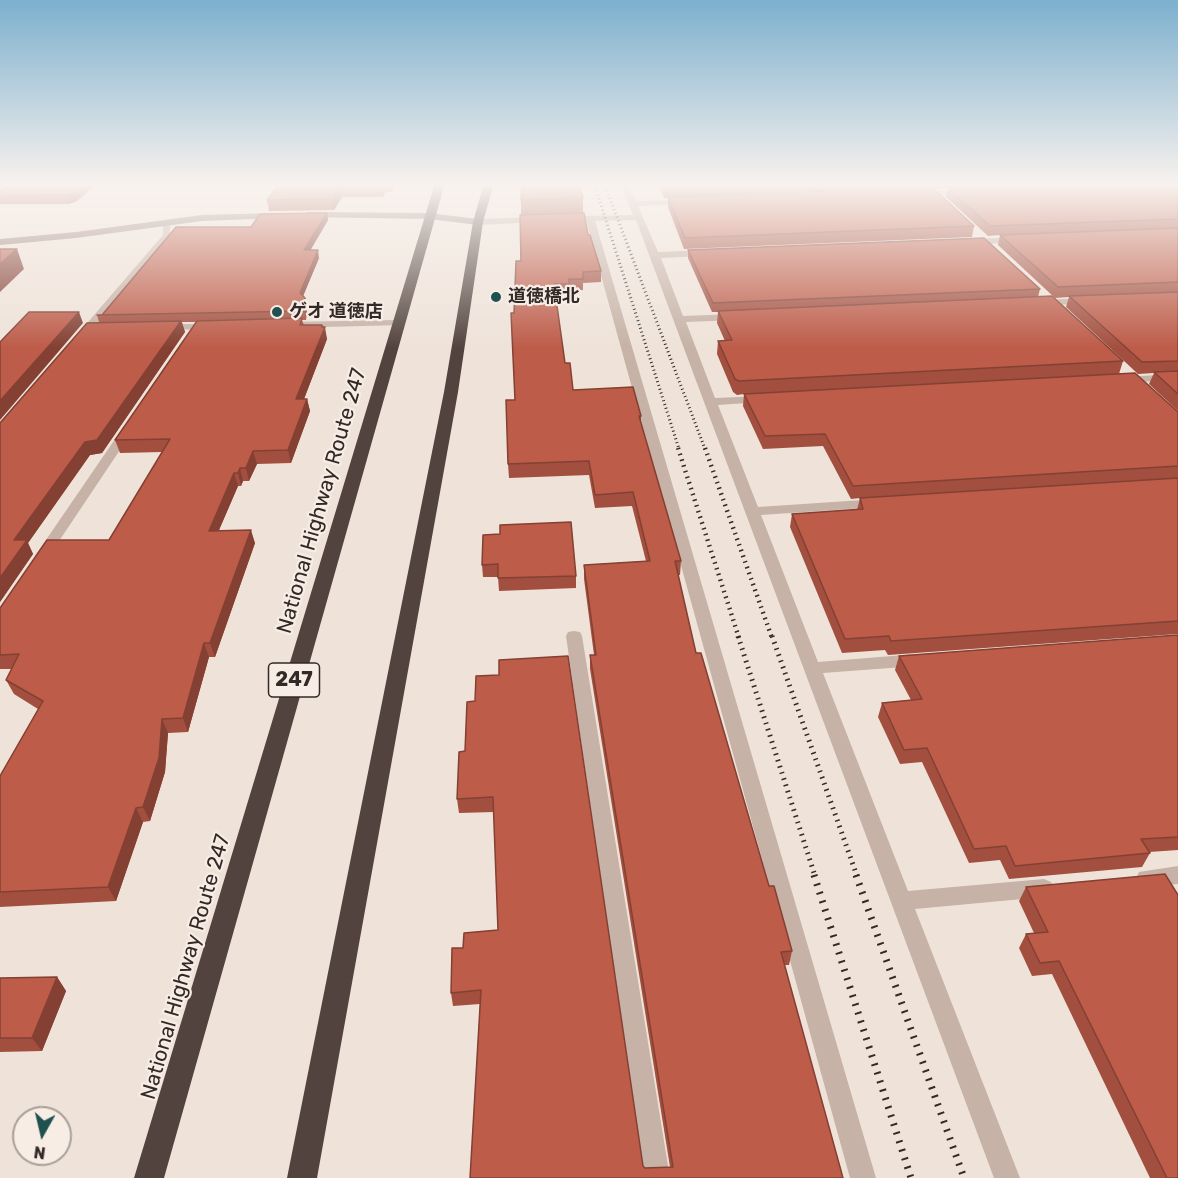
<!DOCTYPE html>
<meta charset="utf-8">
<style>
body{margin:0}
#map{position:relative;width:1178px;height:1178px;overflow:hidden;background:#efe3d9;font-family:Rubik,sans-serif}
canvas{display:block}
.north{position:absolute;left:12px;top:1106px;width:60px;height:60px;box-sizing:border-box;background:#f7ede5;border:2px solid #a99f99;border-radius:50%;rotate:188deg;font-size:16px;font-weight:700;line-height:24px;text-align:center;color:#332926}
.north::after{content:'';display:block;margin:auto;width:21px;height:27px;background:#1f5150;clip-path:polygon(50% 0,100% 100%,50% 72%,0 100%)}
</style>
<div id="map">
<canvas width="1178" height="1178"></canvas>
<div class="north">N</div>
</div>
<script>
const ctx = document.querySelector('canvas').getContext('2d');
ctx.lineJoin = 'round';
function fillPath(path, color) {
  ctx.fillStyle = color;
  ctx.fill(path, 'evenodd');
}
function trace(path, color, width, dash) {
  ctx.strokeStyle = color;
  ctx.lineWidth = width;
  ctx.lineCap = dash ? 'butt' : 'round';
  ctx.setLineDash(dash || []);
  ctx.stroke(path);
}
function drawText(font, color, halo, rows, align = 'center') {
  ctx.font = font + ' Rubik,"Noto Sans JP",sans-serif';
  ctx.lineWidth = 4.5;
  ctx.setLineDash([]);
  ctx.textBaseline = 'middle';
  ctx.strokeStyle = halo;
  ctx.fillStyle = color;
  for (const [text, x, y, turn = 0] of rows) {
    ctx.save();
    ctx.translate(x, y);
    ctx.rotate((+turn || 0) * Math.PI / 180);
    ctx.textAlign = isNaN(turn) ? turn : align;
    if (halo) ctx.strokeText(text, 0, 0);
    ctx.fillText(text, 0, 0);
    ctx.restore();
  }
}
const street = new Path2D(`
 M620,183H628L636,201L688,200L692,202L688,204L638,206L658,252L706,250L711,253L706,256L661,258L683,316L736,314L741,317L736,320L686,322L715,398L762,396L768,399L762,402L718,405L758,507L878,499L885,503L878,507L761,515L818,662L917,654L923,656L925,660L923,664L917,666L823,673L908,891L1044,879L1051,882L1054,888L1051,894L1044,897L915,909L1020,1178H994L636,220L595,221L876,1178H850L586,221L576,219L580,216L633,215Z
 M967,190L971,192L970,194L919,196L915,194L919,192Z
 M538,217L542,220L541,222L478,225L474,222L478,219Z
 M163,221L170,223V237L84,340H76V336L163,235Z
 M1018,237L1022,240L1021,242L970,245L966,242L970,239Z
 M1087,298L1092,301L1090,303L1039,306L1034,303L1039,300Z
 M398,320L402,321V325L284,328L279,325L284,322Z
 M164,324H212L217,327L212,330L160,329L159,327Z
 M1178,374V380L1121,383L1115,380L1121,377Z
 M128,425L134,429L47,559H37L35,556L37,553L124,426Z
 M574,631L580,632L582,636L670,1178H644L566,636L568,632Z
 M1178,866V884L1146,887L1139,884L1136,878L1139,872Z`);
const secondary = new Path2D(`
 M307,212L429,213L478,219L482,222L478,225L429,219L304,217L303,215Z
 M277,213L280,214V218L202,221L76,238L0,245V239L76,232L202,215Z`);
const highway = new Path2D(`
 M435,183H445L164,1178H134Z
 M484,183H494L483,222L458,392L317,1178H287L444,392L473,222Z`);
const railFar3 = new Path2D(`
 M594,183L679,449
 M604,183L705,449`);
const railFar2 = new Path2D(`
 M678,448L739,638
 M705,448L772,638`);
const railFar1 = new Path2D(`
 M738,636L815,876
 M772,636L857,876`);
const rail = new Path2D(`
 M814,875L911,1178
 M856,875L964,1178`);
const wall = new Path2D(`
 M9,183H98L77,201L68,204H0V191Z
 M280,183H397L392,192H385L383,197H342L334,210L269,211L267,200Z
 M657,183H922L921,188L974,226L972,237L684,249L668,207V198H664Z
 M929,183H1178V411L1149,384L1154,373L1138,374L1066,307L1069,297L1055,298L998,245L1000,235L988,236L946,197L948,188L936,189Z
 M583,198V213L588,235L601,271V282L583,283V290L569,291V295H555L565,363L573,390L641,416V424L681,561L680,575H678L696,653L769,886L792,951L789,965H784L843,1178H470L480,1004L453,1006L451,993L463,948L498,930L494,812L459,813L457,799L465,751L467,702L643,1166L645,1168L670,1167L590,669V655H594L584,579V565L646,561L632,506L595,508L589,475L509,478L508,464L515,400L514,313L521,261V200Z
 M327,213L328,220L310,250L319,258L303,296L305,298L307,306L306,320H302L304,325H322L327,339L304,399H307L310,411L291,463L257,464L249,481H243L241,486H238L219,530L255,543L215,657H209L188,732L168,733L165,772L150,821L143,822L116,901L0,907V776L38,709L14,694L6,680L12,669H0V608L109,540L162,452L120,453L115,440L196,322H182L185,332L102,453L90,455L28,543L33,554L0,602V423L99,322L97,315H102L251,227Z
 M688,250L1040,289L1038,297L1123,361L1119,374L1178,412V634L888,655L885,650L842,653L790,527L792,514L857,510L860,498L851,499L823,446L763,449L743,406L744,394L737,395L733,392L717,354L718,341H725L717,323L718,312H712L688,258Z
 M483,535L576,576V588L499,591L498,577H483L482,565Z
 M1178,635V850L1149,852L1150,853L1142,867L1009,879L1000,860L969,863L922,762L900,764L878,717L882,703L911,700L895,670L899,656Z
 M1026,887L1178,1178H1150L1052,974L1032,976L1019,948L1026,934L1034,933L1019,901Z
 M57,977L66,991L42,1051L0,1052V978Z`);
const shadedWall = new Path2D(`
 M86,183H98L77,201L68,204L65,195Z
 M383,183H384L385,192L383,197L381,186Z
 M391,183H397L392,192Z
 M340,186L342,197L334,210L332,199Z
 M327,213L328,220L306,258L304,250Z
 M17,249L24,269L0,292V264Z
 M318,250L319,258L301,301L300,293Z
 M305,298L307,306L306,320L305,311Z
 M79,312L83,323L0,420V401Z
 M181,321L185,332L102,453L90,455L28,543L33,554L0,602V578L14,540L85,442Z
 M322,325L324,331L325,327L327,339L299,412L296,399Z
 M307,399L310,411L291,463L288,450Z
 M253,451L257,464L249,481L246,468Z
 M240,468L243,481L241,486L238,473Z
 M234,473L238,486L213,544L209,531Z
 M251,530L255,543L215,657L210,643Z
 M204,643L209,657L188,732L183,718Z
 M162,719L168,733L165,772L150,821L143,807Z
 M136,808L143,822L116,901L108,887Z
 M57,977L66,991L42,1051L32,1038Z`);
const building = new Path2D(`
 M9,183H86L74,193L65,195L0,196V191Z
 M280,183H383L381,186H340L332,199L267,200Z
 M522,183H579L583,198L521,200Z
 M662,183H833L664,188Z
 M1082,183H1178V219L990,226L948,188Z
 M932,187L974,226L685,238L668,197Z
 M327,213L304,250H318L300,293L305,298V311L97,315H102L176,227H251L260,214Z
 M584,213L588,235H590L601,271L583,272V279H569V284H554L565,363H570L573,390L633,387L641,416H639L681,561H675L696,653H701L769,886H774L792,951L781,952L843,1178H470L481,990L451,993L452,948H463L464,933L498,930L493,797L457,799L459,752L465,751L467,702L475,701L476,676L499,675V660L568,656L643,1166L645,1168L673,1167L590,655H596L584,565L650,561L633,492L595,495L589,461L508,464L506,400H515L511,313H514L516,261H521L520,215Z
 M1178,228V282L1058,287L1000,235Z
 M984,238L1040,289L713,303L688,250Z
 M0,249H17L0,264Z
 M1178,292V361L1142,362L1069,296Z
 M1052,296L1123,361L739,381L735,379L718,341L732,340L718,311Z
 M29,312H79L0,401V342Z
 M302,318L300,325H322V327H325L296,399H307L288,450L253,451L246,468H240L238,473H234L209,531L251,530L210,643H204L183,718L162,719L159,758L143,807L136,808L108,887L0,892V776L43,701L6,680L19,654L0,655V608L47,540H109L170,439L115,440L197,321Z
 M181,321L97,440L85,442L14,540H27L0,578V423L87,323Z
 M1178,371V394L1154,372Z
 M1135,373L1178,412V466L853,486L825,434L765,436L744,394Z
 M1178,478V621L891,641L889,636L845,639L792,514L863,509L860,498Z
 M571,522L576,576L498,578V564L482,565L483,535L500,534V525Z
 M1178,635V837L1141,839L1150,853L1015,866L1006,846L974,849L927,748L904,750L882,703L922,699L899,656Z
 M1165,874L1178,895V1178H1167L1059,961L1040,963L1026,934L1048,932L1026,887Z
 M57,977L32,1038H0V978Z`);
const markers = [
 [496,297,6,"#1f5150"],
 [277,312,6,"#1f5150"]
];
const farPoinames = [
 ["道徳橋北",508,297],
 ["ゲオ 道徳店",289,312]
];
const shields = [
 [294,680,51]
];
const shieldNames = [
 ["247",294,680]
];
const streetNames = [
 ["National Highway Route 247",322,501,-74],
 ["National Highway Route 247",186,967,-74]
];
fillPath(street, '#c6b2a6');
fillPath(secondary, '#998178');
fillPath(highway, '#53433e');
trace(railFar3, '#332926', 3, [1, 3]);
trace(railFar2, '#332926', 4.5, [1.5, 4.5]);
trace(railFar1, '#332926', 5, [1.5, 5]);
trace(rail, '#332926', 7, [2, 7]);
fillPath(wall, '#a34f3f');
fillPath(shadedWall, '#844033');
fillPath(building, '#bd5c49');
trace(building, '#844033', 1.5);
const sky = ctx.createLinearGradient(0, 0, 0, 348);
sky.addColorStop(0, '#7cb0ce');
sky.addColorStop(0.53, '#f8f2ee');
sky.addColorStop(1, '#f8f2ee00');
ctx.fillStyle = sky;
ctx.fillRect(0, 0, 1178, 348);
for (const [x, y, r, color] of markers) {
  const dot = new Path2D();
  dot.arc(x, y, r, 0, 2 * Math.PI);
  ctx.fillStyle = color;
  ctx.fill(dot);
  trace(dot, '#f7ede5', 2);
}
drawText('bold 18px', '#332926', '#f7ede5', farPoinames, 'left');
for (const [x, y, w] of shields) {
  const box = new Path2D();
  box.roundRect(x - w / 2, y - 17, w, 34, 4.5);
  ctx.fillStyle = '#f7ede5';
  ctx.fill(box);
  trace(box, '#332926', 1.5);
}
drawText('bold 20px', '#332926', null, shieldNames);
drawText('21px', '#332926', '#f7ede5', streetNames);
</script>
